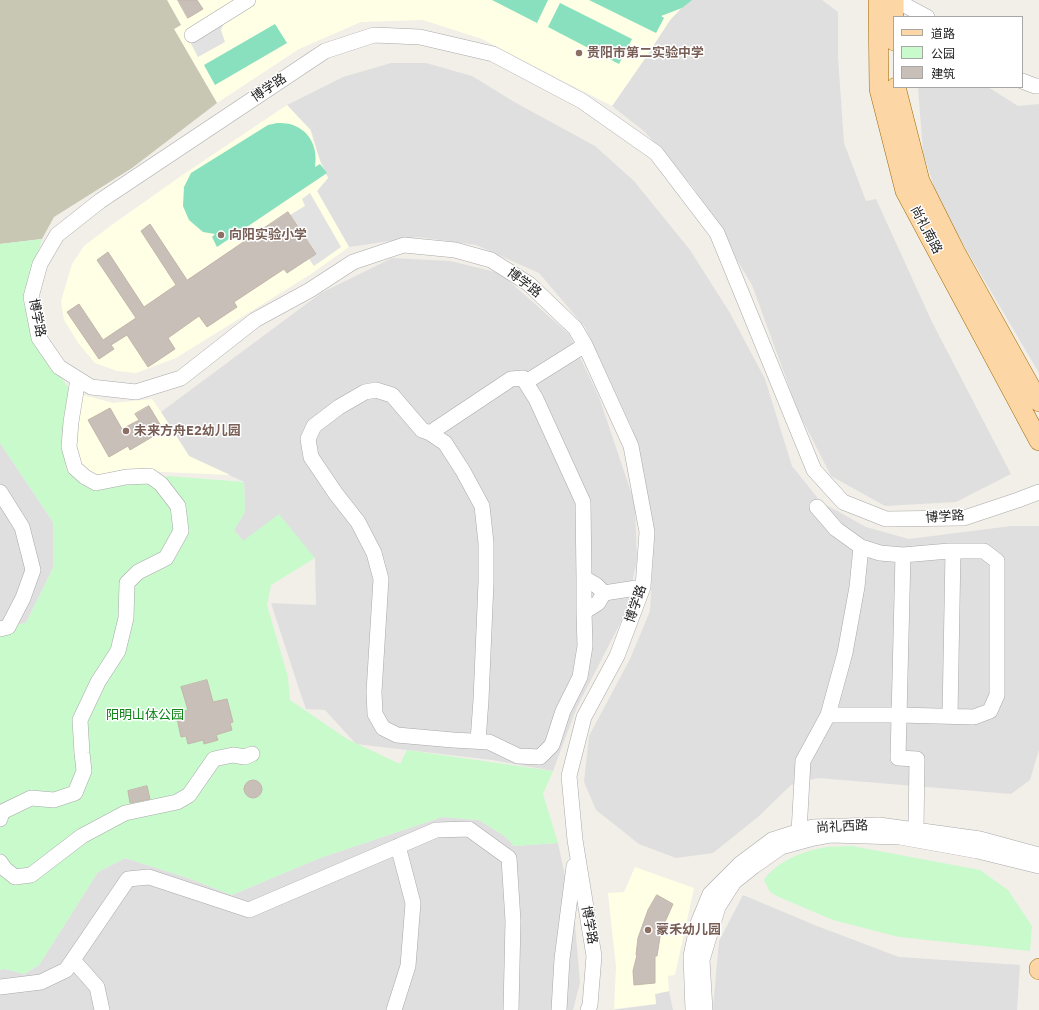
<!DOCTYPE html>
<meta charset="utf-8">
<style>
body{margin:0}
#map{position:relative;width:1039px;height:1010px;overflow:hidden;background:#f2efe9;font-family:"IBM Plex Sans","Noto Sans SC",sans-serif}
canvas{display:block}
.legend{position:absolute;left:893px;top:16px;width:130px;height:72px;box-sizing:border-box;background:#fff;border:1px solid #a7a7a7;margin:0;padding:5px 7px;list-style:none;font-size:12px;color:#222}
.legend li{display:flex;align-items:center;gap:8px;height:20px}
.legend b{width:20px;border:1px solid #a7a7a7}
</style>
<div id="map">
<canvas width="1039" height="1010"></canvas>
<ul class="legend">
<li><b style="height:5px;background:#fcd6a4"></b>道路</li>
<li><b style="height:11px;background:#c8facc"></b>公园</li>
<li><b style="height:11px;background:#c7bfb8"></b>建筑</li>
</ul>
</div>
<script>
const ctx = document.querySelector('canvas').getContext('2d');
ctx.lineJoin = 'round';
function fillPath(path, color) {
  ctx.fillStyle = color;
  ctx.fill(path, 'evenodd');
}
function trace(path, color, width, dash) {
  ctx.strokeStyle = color;
  ctx.lineWidth = width;
  ctx.lineCap = dash ? 'butt' : 'round';
  ctx.setLineDash(dash || []);
  ctx.stroke(path);
}
function drawText(font, color, halo, rows, align = 'center') {
  ctx.font = font + ' "IBM Plex Sans","Noto Sans SC",sans-serif';
  ctx.lineWidth = 3;
  ctx.setLineDash([]);
  ctx.textBaseline = 'middle';
  ctx.strokeStyle = halo;
  ctx.fillStyle = color;
  for (const [text, x, y, turn = 0] of rows) {
    ctx.save();
    ctx.translate(x, y);
    ctx.rotate((+turn || 0) * Math.PI / 180);
    ctx.textAlign = isNaN(turn) ? turn : align;
    if (halo) ctx.strokeText(text, 0, 0);
    ctx.fillText(text, 0, 0);
    ctx.restore();
  }
}
const residential = new Path2D(`
 M689,0H822L838,12V57L844,143L866,201L876,199L932,322L1011,474L956,502L885,506L831,476L798,411L752,285L693,187L645,132L612,106L646,57L670,20Z
 M391,63H426L472,76L516,103L595,146L634,181L690,250L730,313L765,379L792,466L821,502L866,527L909,539L1011,526H1039V750L1030,780L1011,794L818,778L791,785L758,817L713,853L676,858L639,844L596,810L584,782L589,736L630,659L650,611L654,540L632,428L585,327L539,273L476,245L418,237L349,247L317,191L328,178L320,161L311,130L287,105L343,77Z
 M918,87H988L1018,106L1039,104V373L940,205L923,153Z
 M392,258L450,261L500,273L569,334L599,397L635,504L637,560L626,612L577,707L553,771L492,760L356,744L325,710L306,709L301,695L271,603L316,605L315,558L243,541L234,530L245,512L244,482L189,456L161,412L321,293Z
 M0,443L53,522V568L26,623L0,628Z
 M442,817L479,820L506,837L514,846L558,843L575,923L580,983L573,1010H0V970L5,969L24,974L39,965L98,872L125,858L188,878L232,895L320,858Z
 M743,895L817,926L899,957L1020,965L1017,1010H713V1008L719,941Z
 M669,991L673,1010H613L656,1004L655,994Z`);
const education = new Path2D(`
 M167,0H689L670,20L646,57L612,106L482,39L423,20L361,22L299,49L217,103L174,29L181,25Z
 M287,105L310,130L320,161L328,178L317,191L349,247L311,274L176,358L136,373L117,371L95,363L79,344L64,320L61,301L72,264L84,246L113,224L184,174Z
 M80,394L113,403L152,399L161,412L189,456L230,475L118,470L105,477L90,473L81,465L76,451Z
 M635,867L694,888L675,975L668,976L669,991L655,994L656,1004L614,1009L616,967L608,893L624,892Z`);
const construction = new Path2D(`
 M0,0H167L181,25L174,29L217,103L132,168L54,217L42,239L0,244Z`);
const park = new Path2D(`
 M42,239L23,300L36,344L69,388L63,423L66,469L89,488L136,484L168,476L244,482L245,512L234,530L243,541L279,514L315,558L271,585L267,605L288,677L290,700L347,739L400,764L407,750L553,771L543,794L558,843L514,846L506,837L479,820L442,817L320,858L232,895L188,878L125,858L98,872L39,965L24,974L5,969L0,970V628L26,623L53,568V522L0,443V244Z
 M852,846L980,870L1008,890L1032,926L1030,951L899,937L833,920L779,897L770,892L764,880C776,861 806,850 827,847C836,847 844,846 852,846Z`);
const pitch = new Path2D(`
 M492,0H548L537,23Z
 M589,0H692L682,8L661,16L664,18L656,33Z
 M560,3L632,39L619,64L548,27Z
 M275,24L287,43L215,85L204,65Z
 M277,123C281,123 286,123 290,124C310,130 318,147 315,167L320,164L327,173L217,247L212,237L215,234L203,232L189,220L183,206L184,187L191,173L268,125Z`);
const parking = new Path2D(`
 M224,23L221,30L225,42L198,57L188,38Z
 M310,193L341,247L314,266L309,259L316,254L290,215L305,206L302,199Z`);
const building = new Path2D(`
 M178,0H197L203,9L188,18Z
 M288,212L316,254L287,273L284,269L234,302L237,307L207,327L199,316L168,338L175,349L148,367L127,335L111,345L114,349L99,359L67,312L79,304L103,340L136,318L97,260L108,252L144,307L176,285L141,231L150,224L187,280Z
 M149,406L161,426L150,433L152,437L130,450L128,446L109,457L88,420L110,408L122,429L139,420L135,414Z
 M207,680L213,702L227,699L233,722L230,723L232,730L216,735L218,740L204,744L203,740L188,744L186,736L181,737L176,714L188,710L181,687Z
 M244 789a9 9 0 1 1 18 0a9 9 0 1 1-18 0Z
 M147,786L150,799L130,803L128,791Z
 M657,895L673,904L665,922L660,937L657,956H655V983L634,985L633,971L637,955H636L638,938L648,910Z`);
const minor = new Path2D(`
 M895,0L927,17
 M192,35L248,0
 M1022,81L1035,86H1039
 M526,382L585,345
 M430,433L511,379L523,378L536,399L583,502L584,578L596,585L604,593L643,587
 M0,492L22,527L33,570L23,598L8,627L0,629
 M817,507L836,529L861,547L880,553L903,555L949,551H984L997,561V695L990,711L974,717L899,715H828
 M903,555L898,758L917,759L916,830
 M584,578V612
 M950,716L953,551
 M478,741L481,700L486,582V543L482,506L463,471L445,443L430,433L422,430L392,395L376,390L365,392L339,407L314,426L308,439L311,457L336,494L358,522L374,553L381,579L374,692L375,714L383,728L397,735L453,740L489,742L518,756L540,757L552,745L563,711L580,677L585,646L584,612L598,603L604,593
 M0,819L2,812L31,798L54,800L75,793L84,771L82,753L80,720L98,682L118,651L126,618L127,583L138,572L166,558L181,531L178,506L161,484L150,476L126,477L96,483L85,477L75,468L69,447L71,422L78,379
 M799,832L803,761L828,715L845,653L857,587L861,547
 M0,862L5,869L15,877L31,875L82,836L125,813L177,802L189,795L214,759L233,755L245,757L252,754
 M73,960L97,987L102,1010
 M0,987L41,982L66,970L128,879L149,877L249,910L436,830L469,829L509,858L513,921L511,1010
 M394,1010L408,966L413,903L398,846
 M559,1010L562,959L574,866
 M588,1010L590,1005L594,956L575,840L569,776L584,717L617,656L643,587L647,532L631,446L585,345L575,328L529,284L491,260L455,250L404,245L353,262L310,290L255,320L181,378L136,392L91,387L59,367L39,338L31,297L40,264L57,235L100,201L325,51L374,35L420,37L493,54L582,101L656,153L717,233L814,470L843,502L886,519L964,518L1018,500L1039,492
 M693,1010L691,956L698,923L710,894L740,864L772,840L813,827L879,825L980,839L1039,855
 M705,1010L702,960L718,907L734,882L754,866L781,847L810,839L831,835L900,837L978,851L1039,866`);
const major = new Path2D(`
 M878,0L879,89L905,191L1039,441
 M894,0V41
 M896,87L920,181L955,251L1039,402
 M1039,968V970`);
const markers = [
 [579,53,4,"#8d6e63"],
 [221,235,4,"#8d6e63"],
 [126,431,4,"#8d6e63"],
 [648,930,4,"#8d6e63"]
];
const educationNames = [
 ["贵阳市第二实验中学",587,53],
 ["向阳实验小学",229,235],
 ["未来方舟E2幼儿园",134,431],
 ["蒙禾幼儿园",656,930]
];
const streetNames = [
 ["博学路",269,88,-34],
 ["尚礼南路",926,230,62],
 ["博学路",524,283,37],
 ["博学路",37,318,79],
 ["博学路",945,517,-4],
 ["博学路",636,604,-71],
 ["尚礼西路",842,827,-3],
 ["博学路",589,925,80]
];
const parkNames = [
 ["阳明山体公园",145,715]
];
fillPath(residential, '#e0dfdf');
fillPath(education, '#ffffe5');
fillPath(construction, '#c7c7b4');
fillPath(park, '#c8facc');
fillPath(pitch, '#88e0be');
fillPath(parking, '#e2e2e2');
fillPath(building, '#c7bfb8');
trace(building, '#c4b6ab', 1);
trace(minor, '#a9a9a9', 16);
trace(major, '#a06b00', 20);
trace(minor, '#fff', 15);
trace(major, '#fcd6a4', 19);
for (const [x, y, r, color] of markers) {
  const dot = new Path2D();
  dot.arc(x, y, r, 0, 2 * Math.PI);
  ctx.fillStyle = color;
  ctx.fill(dot);
  trace(dot, '#fff', 1.5);
}
drawText('bold 13px', '#785e54', '#fff', educationNames, 'left');
drawText('13px', '#222', '#fff', streetNames);
drawText('13px', '#0c8416', '#fff', parkNames);
</script>
